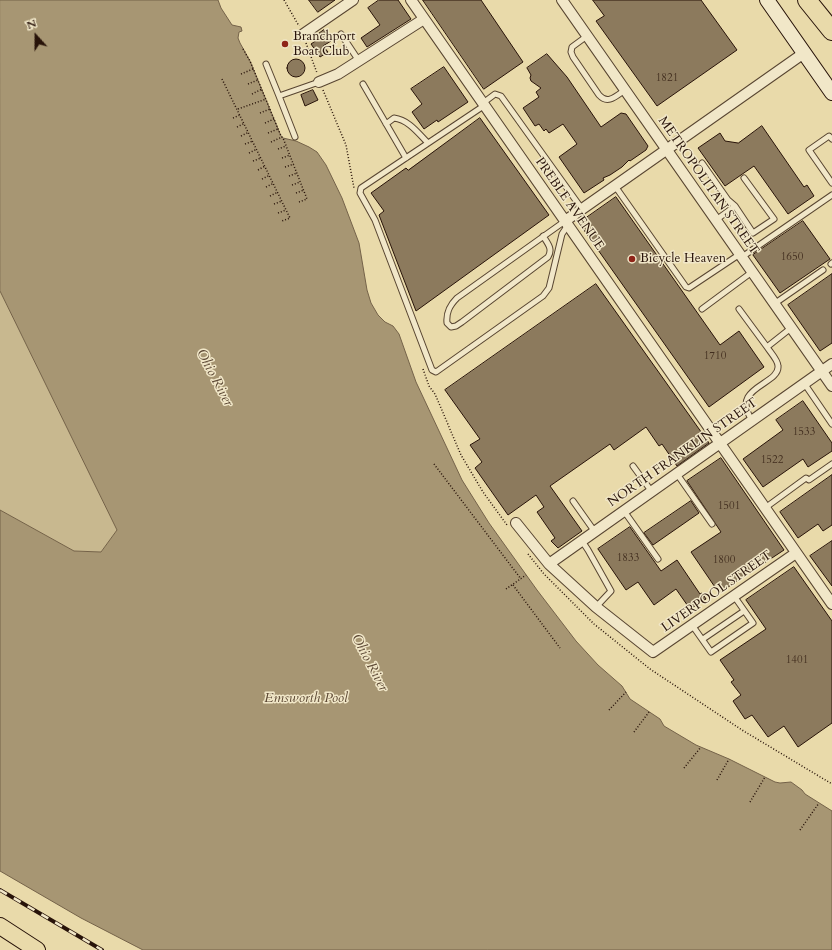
<!DOCTYPE html>
<style>
body{margin:0}
#map{position:relative;width:832px;height:950px;overflow:hidden;background:#e9daaa;font-family:Cardo,serif}
canvas{display:block}
.north{position:absolute;left:16px;top:16px;width:40px;height:40px;-webkit-text-stroke:3px #f1e7c8;paint-order:stroke;rotate:339deg;font-size:11px;font-weight:700;line-height:16px;text-align:center;color:#281309}
.north::after{content:'';display:block;margin:auto;width:14px;height:18px;background:#281309;clip-path:polygon(50% 0,100% 100%,50% 72%,0 100%)}
</style>
<div id="map">
<canvas width="832" height="950"></canvas>
<div class="north">N</div>
</div>
<script>
const ctx = document.querySelector('canvas').getContext('2d');
ctx.lineJoin = 'round';
function fillPath(path, color) {
  ctx.fillStyle = color;
  ctx.fill(path, 'evenodd');
}
function trace(path, color, width, dash) {
  ctx.strokeStyle = color;
  ctx.lineWidth = width;
  ctx.lineCap = dash ? 'butt' : 'round';
  ctx.setLineDash(dash || []);
  ctx.stroke(path);
}
function drawText(font, color, halo, rows, align = 'center') {
  ctx.font = font + ' Cardo,serif';
  ctx.lineWidth = 3;
  ctx.setLineDash([]);
  ctx.textBaseline = 'middle';
  ctx.strokeStyle = halo;
  ctx.fillStyle = color;
  for (const [text, x, y, turn = 0] of rows) {
    ctx.save();
    ctx.translate(x, y);
    ctx.rotate((+turn || 0) * Math.PI / 180);
    ctx.textAlign = isNaN(turn) ? turn : align;
    if (halo) ctx.strokeText(text, 0, 0);
    ctx.fillText(text, 0, 0);
    ctx.restore();
  }
}
const green = new Path2D(`
 M0,291L117,530L101,552L74,551L0,510Z`);
const water = new Path2D(`
 M0,0H218L221,8L232,25L241,27L242,31L239,32L238,38L240,43L250,61L281,136L283,138L296,141L309,147L317,152L326,165L342,198L359,243L367,290L371,303L378,315L385,322L393,326L399,334L416,382L462,480L489,523L537,590L576,641L598,665L622,686L630,699L660,719L664,726L696,745L729,759L775,782L780,783L791,782L802,790L805,794L832,811V950H143L81,918L0,871V510L74,551L101,552L117,530L0,291Z`);
const building = new Path2D(`
 M309,0H335L318,12Z
 M379,0H398L411,19L367,47L361,38L380,25L368,8Z
 M423,0H481L523,62L484,89Z
 M593,0H701L737,50L657,106L596,21L604,16Z
 M324,30L331,41L323,46L328,52L320,57L311,44L320,38L317,35Z
 M547,54L567,77L601,127L621,113L626,114L648,146L646,150L630,161L629,160L622,167L610,175L603,178L604,180L584,193L559,157L577,144L563,124L549,133L546,129L544,131L539,124L535,126L523,108L539,97L536,92L541,88L531,81L530,78L531,75L527,68Z
 M287 68a9 9 0 1 1 18 0a9 9 0 1 1-18 0Z
 M444,67L468,102L438,122L437,120L424,129L412,112L422,104L411,89Z
 M313,90L318,100L305,106L301,95Z
 M480,118L549,215L416,311L379,215L384,211L371,193L406,168L408,170Z
 M762,126L804,187L807,185L814,196L788,214L754,166L725,186L698,148L720,133L725,141L738,143Z
 M616,197L720,345L739,331L764,367L709,407L579,223Z
 M803,221L830,259L780,293L753,255Z
 M832,274V343L820,351L788,305Z
 M596,284L709,443L677,466L662,444L659,446L646,427L614,450L610,444L550,486L582,531L558,548L551,541L555,538L537,512L544,507L536,495L508,515L475,468L482,462L470,445L480,439L445,390Z
 M803,401L832,443V451L808,467L803,459L763,487L743,459L783,430L776,420Z
 M721,458L784,550L719,593L691,552L721,532L687,481Z
 M832,475V525L823,531L818,524L798,538L780,512Z
 M691,501L699,513L653,545L644,533Z
 M630,527L661,571L677,560L700,594L702,593L706,599L690,609L676,589L654,605L638,582L626,590L598,549Z
 M832,541V586L810,556Z
 M794,567L832,621V723L798,747L784,726L768,737L752,715L745,719L733,701L741,695L731,682L734,680L720,660L766,629L746,600Z`);
const path = new Path2D(`
 M284,0L299,26
 M306,43L317,73
 M243,49L250,61L281,136L283,138L307,199L299,202
 M241,74L253,69
 M222,79L290,218L282,221
 M248,84L258,80
 M323,90L346,145L354,188
 M252,94L262,89
 M238,109L266,99
 M260,113L270,109
 M233,118L240,115
 M265,123L274,119
 M237,127L245,123
 M268,133L278,129
 M241,136L249,132
 M271,142L282,137
 M245,144L253,141
 M278,149L286,146
 M249,153L257,149
 M282,158L290,155
 M253,161L261,158
 M285,167L294,164
 M258,170L265,166
 M289,176L297,173
 M262,179L270,175
 M292,185L300,182
 M266,187L274,183
 M296,193L304,190
 M270,196L278,192
 M274,204L282,201
 M278,213L286,210
 M423,369L429,386L435,394L461,455L483,492L507,525
 M434,464L521,579
 M528,554L544,574L594,624L650,669L742,730L832,784
 M513,585L560,648
 M506,589L526,575
 M609,710L626,692
 M634,732L649,712
 M684,768L701,747
 M717,780L729,759
 M750,802L765,777
 M800,830L819,803`);
const lane = new Path2D(`
 M341,34L359,61
 M587,36L572,47L571,52L573,57L599,95C608,105 616,96 625,90
 M266,64L279,96
 M363,84L406,158
 M483,103L495,94L501,96L582,209
 M485,105L361,188L360,193L375,220L432,370L436,372L543,296L549,288L562,234L568,225
 M386,124L394,118C409,120 418,133 428,143
 M295,137L279,96L319,82
 M832,139L829,136L809,150L832,183
 M702,163L728,200L735,206
 M615,186L686,287L689,288L740,254
 M716,220L735,206L753,233L774,219L744,178
 M543,236C548,244 553,249 548,257L462,322L456,326L451,327L447,323C446,313 449,306 457,298L565,221
 M742,257L832,195
 M831,264L832,263
 M774,304L823,270
 M702,309L752,272
 M739,309L767,347L791,328
 M804,383L832,424
 M752,420C729,387 780,385 778,366C778,360 770,352 767,347
 M633,466L652,492
 M677,474L712,524
 M573,501L595,532
 M765,508L806,478L809,480L832,464
 M624,511L658,559
 M582,541L588,550L611,591L596,607
 M692,625L711,652L753,623L734,596
 M703,639L744,611`);
const street = new Path2D(`
 M411,0L832,604
 M562,0L832,386
 M302,35L353,0
 M319,82L338,74L424,19
 M565,221L804,53
 M516,523L549,564L596,607L653,652L796,553
 M549,564L832,364`);
const secondary = new Path2D(`
 M767,0L832,93`);
const primary = new Path2D(`
 M0,926L37,950`);
const highway = new Path2D(`
 M807,0L832,31`);
const rail = new Path2D(`
 M0,890L102,950`);
const markers = [
 [285,44,4,"#8f2418"],
 [632,259,4,"#8f2418"]
];
const numberNames = [
 ["1821",667,78],
 ["1650",792,257],
 ["1710",715,356],
 ["1533",804,432],
 ["1522",772,460],
 ["1501",729,506],
 ["1833",628,558],
 ["1800",724,560],
 ["1401",797,660]
];
const poiNames = [
 ["Branchport",293,37],
 ["Boat Club",293,52],
 ["Bicycle Heaven",640,259]
];
const streetNames = [
 ["METROPOLITAN STREET",708,186,55],
 ["PREBLE AVENUE",569,204,55],
 ["NORTH FRANKLIN STREET",683,453,-35],
 ["LIVERPOOL STREET",717,592,-35]
];
const waterNames = [
 ["Ohio River",214,378,62],
 ["Ohio River",369,663,62],
 ["Emsworth Pool",306,699]
];
fillPath(green, '#c8b88f');
fillPath(water, '#a79673');
trace(water, '#746249', 1);
fillPath(building, '#8c7a5d');
trace(building, '#281309', 1);
trace(lane, '#584531', 7);
trace(street, '#584531', 12);
trace(secondary, '#281309', 16);
trace(primary, '#281309', 18);
trace(highway, '#281309', 20);
trace(path, '#281309', 1.5, [1, 2]);
trace(lane, '#f1e7c8', 5);
trace(street, '#f1e7c8', 10);
trace(secondary, '#f1e7c8', 14);
trace(primary, '#e9daaa', 16);
trace(highway, '#e9daaa', 18);
trace(rail, '#281309', 4);
trace(rail, '#f1e7c8', 2.5, [8]);
for (const [x, y, r, color] of markers) {
  const dot = new Path2D();
  dot.arc(x, y, r, 0, 2 * Math.PI);
  ctx.fillStyle = color;
  ctx.fill(dot);
  trace(dot, '#f1e7c8', 1.5);
}
drawText('11px', '#412d1e', null, numberNames);
drawText('13px', '#281309', '#f1e7c8', poiNames, 'left');
drawText('13px', '#281309', '#f1e7c8', streetNames);
drawText('italic 14px', '#5b4733', '#f1e7c8', waterNames);
</script>
